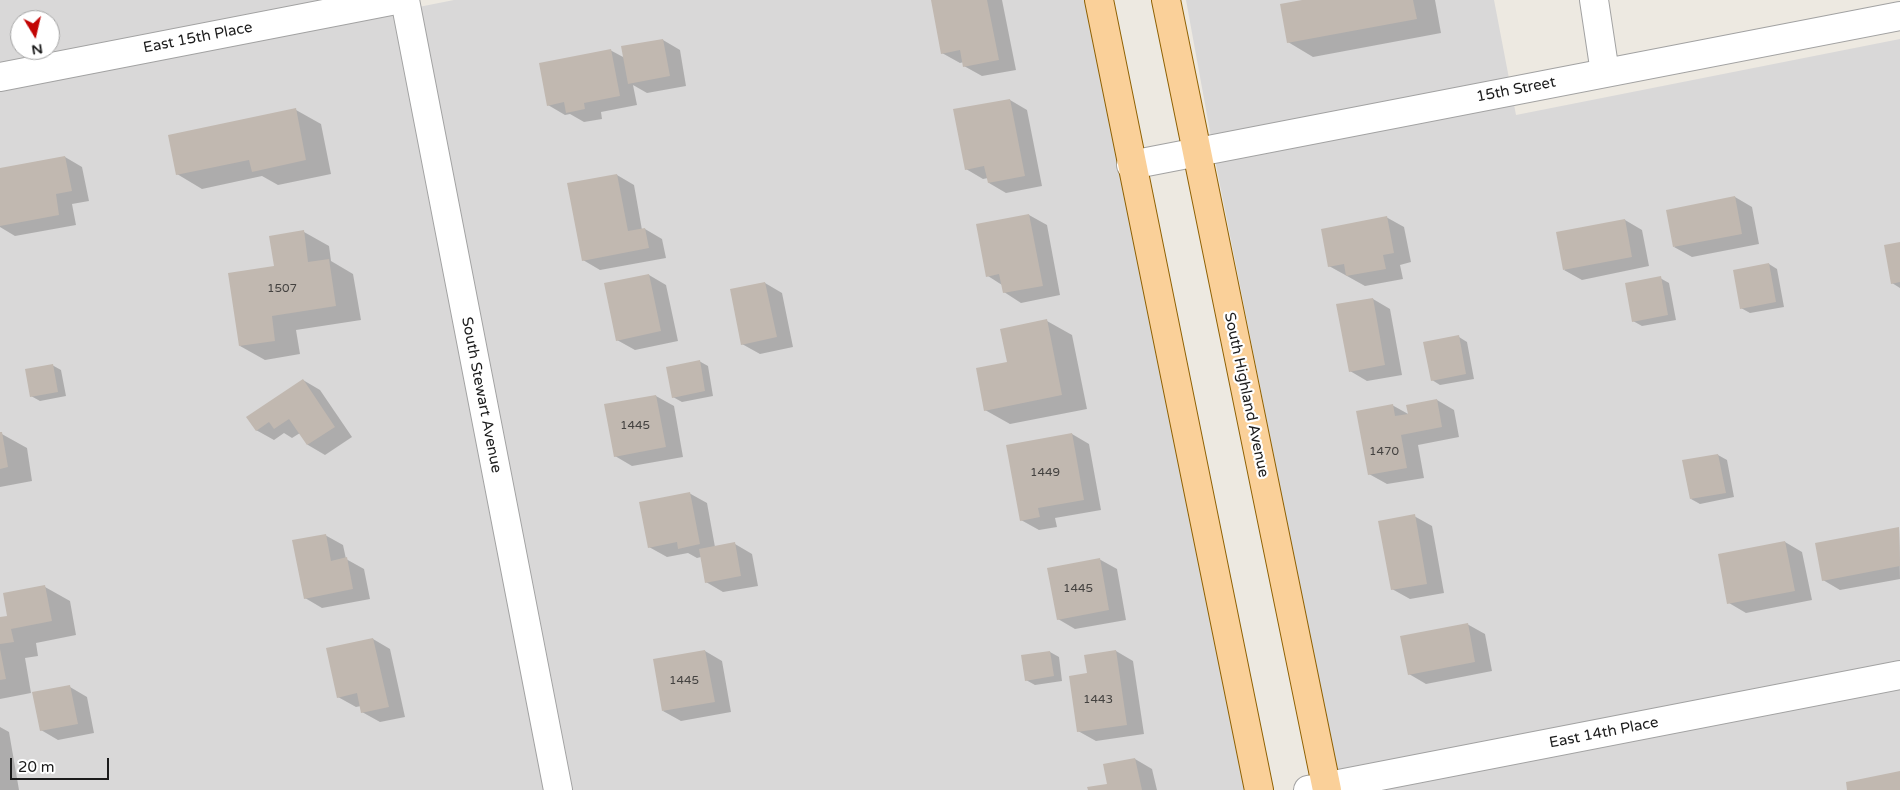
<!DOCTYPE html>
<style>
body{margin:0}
#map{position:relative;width:1900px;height:790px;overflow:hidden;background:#ede9e1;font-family:"Varela Round",sans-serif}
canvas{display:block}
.north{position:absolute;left:10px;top:10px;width:50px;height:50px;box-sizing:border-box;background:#fff;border:1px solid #a4a4a4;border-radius:50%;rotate:171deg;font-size:14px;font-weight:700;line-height:20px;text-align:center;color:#1b1b1b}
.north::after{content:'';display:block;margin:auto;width:18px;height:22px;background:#c20504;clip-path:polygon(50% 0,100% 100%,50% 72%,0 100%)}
.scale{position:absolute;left:10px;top:758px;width:99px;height:22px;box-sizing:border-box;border:2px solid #1b1b1b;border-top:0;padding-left:6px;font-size:15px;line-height:18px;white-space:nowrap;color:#1b1b1b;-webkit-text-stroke:4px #fff;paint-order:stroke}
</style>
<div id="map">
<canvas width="1900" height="790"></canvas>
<div class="north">N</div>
<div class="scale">20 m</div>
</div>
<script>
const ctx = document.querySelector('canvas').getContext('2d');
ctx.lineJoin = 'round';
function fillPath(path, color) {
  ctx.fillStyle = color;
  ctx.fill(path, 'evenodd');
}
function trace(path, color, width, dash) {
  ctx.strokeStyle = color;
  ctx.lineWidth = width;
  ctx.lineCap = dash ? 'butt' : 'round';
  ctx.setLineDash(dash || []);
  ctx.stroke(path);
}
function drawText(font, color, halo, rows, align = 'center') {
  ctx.font = font + ' "Varela Round",sans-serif';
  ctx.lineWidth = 4.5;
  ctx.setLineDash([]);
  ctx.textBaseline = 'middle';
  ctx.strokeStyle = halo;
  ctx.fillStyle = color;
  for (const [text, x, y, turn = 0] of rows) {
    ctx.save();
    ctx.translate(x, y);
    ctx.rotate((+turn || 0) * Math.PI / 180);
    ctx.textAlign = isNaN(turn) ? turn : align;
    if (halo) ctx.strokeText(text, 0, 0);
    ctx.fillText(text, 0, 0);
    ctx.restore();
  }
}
const residential = new Path2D(`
 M0,0H328L0,65ZM20,20H50V50H20Z
 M454,0H1091L1256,790H0V90Z
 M1186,0H1494L1516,115L1900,39V790H1340L1217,170Z`);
const shadow = new Path2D(`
 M932,0H1002L1016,70L982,76L964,66V62L960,63L942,53Z
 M1308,0H1435L1441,33L1313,57L1288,42Z
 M663,40L680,50L686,86L647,93L633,85L637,105L601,112L602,119L584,122L570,114L565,115L548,105L610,50L625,58Z
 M1010,100L1027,110L1042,186L1006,193L989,183L988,178L983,179L966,169Z
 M296,110L321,124L331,174L278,185L262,176L202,189L177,174Z
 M65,157L82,167L89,201L72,204L76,225L15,236L0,227V169Z
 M617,175L634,185L642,230L645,229L662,239L666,258L600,270L583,260Z
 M1735,197L1752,207L1759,244L1692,257L1674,247Z
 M1029,215L1047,225L1060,295L1021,303L1004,292L1002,285L988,276Z
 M1386,217L1404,227L1411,262L1400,265L1403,279L1365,286L1329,266Z
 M1625,220L1642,230L1649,266L1582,280L1564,270Z
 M304,232L329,246L331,261L353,274L361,320L296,330L300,354L265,360L240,346L275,267Z
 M1900,244V288L1892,283Z
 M1769,264L1777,269L1784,307L1750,313L1741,308Z
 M649,275L666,285L678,341L635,350L617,340Z
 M1660,278L1669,283L1676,320L1642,326L1633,321Z
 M765,283L782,293L793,347L760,354L742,344Z
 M1373,299L1390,309L1402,375L1367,381L1350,371Z
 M1047,321L1072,335L1087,409L1010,424L985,410L1008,363Z
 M1459,337L1467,342L1474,379L1440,385L1432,380Z
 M699,361L708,366L713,396L682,402L673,397Z
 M52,365L61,370L66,396L40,401L31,396Z
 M303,380L320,390L352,437L325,455L308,445L300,433L292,438L284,433L274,440L256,430Z
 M656,396L674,406L683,457L632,466L615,456Z
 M1437,400L1454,410L1459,437L1418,445L1424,478L1387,484L1369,474L1392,405L1410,415Z
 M0,433L27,448L32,481L0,487Z
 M1072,434L1089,444L1101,510L1055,518L1057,527L1039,530L1021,520Z
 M1718,455L1727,460L1734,497L1700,504L1691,499Z
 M689,493L707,503L715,547L735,544L752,554L758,586L723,592L706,582L701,557L697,558L688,553L667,557L649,547Z
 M1414,516L1432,526L1444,593L1410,599L1392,589Z
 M1899,528L1900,579L1840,590L1823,580L1816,544Z
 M325,535L343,545L346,559L364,569L370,599L322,608L305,598Z
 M1785,542L1802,552L1812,600L1746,613L1729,603Z
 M1099,559L1117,569L1126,620L1075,629L1058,619Z
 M45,587L70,601L76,635L36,643L38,656L25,658L31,693L0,699V618L9,617Z
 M1467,624L1485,634L1492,671L1426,684L1409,674Z
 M373,639L390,649L405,717L380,722L362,712L361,706L356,707L338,697Z
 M705,651L722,661L731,712L681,721L663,711Z
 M1116,651L1133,661L1144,734L1096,741L1078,731L1089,674Z
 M1050,652L1059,657L1062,681L1035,685L1026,680Z
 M70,687L87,697L94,733L58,740L41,730Z
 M0,727L9,732L19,790H0Z
 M1135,759L1152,769L1157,790H1089L1108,785Z`);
const building = new Path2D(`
 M931,0H987L999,60L963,67L960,50L941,54Z
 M1302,0H1413L1417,19L1287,43L1280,4Z
 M663,39L670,76L628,84L621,46Z
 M611,49L620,96L584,103L585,109L566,113L564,102L547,106L539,63Z
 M1010,99L1025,176L988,183L984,166L965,170L953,109Z
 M296,108L306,160L252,172L249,160L176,175L168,135Z
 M65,156L72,191L56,194L59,215L0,226V168Z
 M617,174L628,231L645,228L649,248L582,261L567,183Z
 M1735,196L1742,234L1673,247L1666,210Z
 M1029,214L1043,286L1003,293L999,274L986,277L976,224Z
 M1387,216L1394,253L1383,255L1386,269L1346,276L1344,264L1328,267L1321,229Z
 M1625,219L1632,257L1563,270L1556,232Z
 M304,230L308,262L329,259L336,306L272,316L275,341L239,346L228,273L274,266L269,236Z
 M1900,242V282L1891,284L1884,245Z
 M1769,263L1776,302L1740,309L1733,270Z
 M649,274L661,331L616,341L604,283Z
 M1661,276L1668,315L1632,322L1625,283Z
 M765,282L777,337L741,345L730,289Z
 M1373,298L1385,365L1349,372L1336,304Z
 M1047,319L1062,395L984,411L976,368L1007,362L1000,329Z
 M1459,335L1466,374L1431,381L1423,342Z
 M700,360L705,391L672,398L666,367Z
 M53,364L58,392L30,397L25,369Z
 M303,379L335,427L307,445L289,419L274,429L269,422L256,431L246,417Z
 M656,395L666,447L614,457L604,404Z
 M1437,399L1442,427L1401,435L1407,468L1368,475L1356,411L1393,404L1395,416L1408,414L1406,405Z
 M0,432H2L8,467L0,469Z
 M1072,433L1084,500L1038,508L1040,517L1020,521L1006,445Z
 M1718,454L1726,493L1690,499L1682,460Z
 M690,492L700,544L678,549L677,542L648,548L639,502Z
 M1415,514L1427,584L1391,590L1378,521Z
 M1899,527L1900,566L1822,581L1815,543Z
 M326,534L331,561L347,557L353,589L304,599L292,540Z
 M1785,541L1795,591L1727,604L1718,554Z
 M735,542L741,576L705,583L699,549Z
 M1100,558L1109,610L1057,620L1047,568Z
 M45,585L52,621L11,629L14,642L0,644V617L7,616L3,593Z
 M1468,623L1475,662L1408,675L1400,636Z
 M373,638L389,707L361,713L357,693L337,698L326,648Z
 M0,649L6,679L0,680Z
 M705,650L715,702L662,711L653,659Z
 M1116,650L1127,725L1077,732L1069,676L1087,673L1084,655Z
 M1050,651L1054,676L1025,681L1021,655Z
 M70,685L78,724L40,731L32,692Z
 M1135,758L1142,790H1088L1087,787L1107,784L1103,764Z
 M1900,771V790H1847L1846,782Z`);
const minor = new Path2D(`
 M405,0L558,790
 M1594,0L1605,73
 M0,77L396,0
 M1131,165L1900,16
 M1308,790L1900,675`);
const major = new Path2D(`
 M1099,0L1259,790
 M1166,0L1327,790`);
const numberNames = [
 ["1507",282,289],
 ["1445",635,426],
 ["1470",1384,452],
 ["1449",1045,473],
 ["1445",1078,589],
 ["1445",684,681],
 ["1443",1098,700]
];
const streetNames = [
 ["East 15th Place",198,38,-11],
 ["15th Street",1516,90,-11],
 ["South Stewart Avenue",481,395,79],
 ["South Highland Avenue",1246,395,78],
 ["East 14th Place",1604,733,-11]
];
fillPath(residential, '#d9d8d8');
fillPath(shadow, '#0003');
fillPath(building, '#c1b8b0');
trace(minor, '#a2a2a2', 30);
trace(major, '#8f6103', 30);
trace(minor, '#fff', 28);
trace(major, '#fad099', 28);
drawText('12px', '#444240', null, numberNames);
drawText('15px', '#1b1b1b', '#fff', streetNames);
</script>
